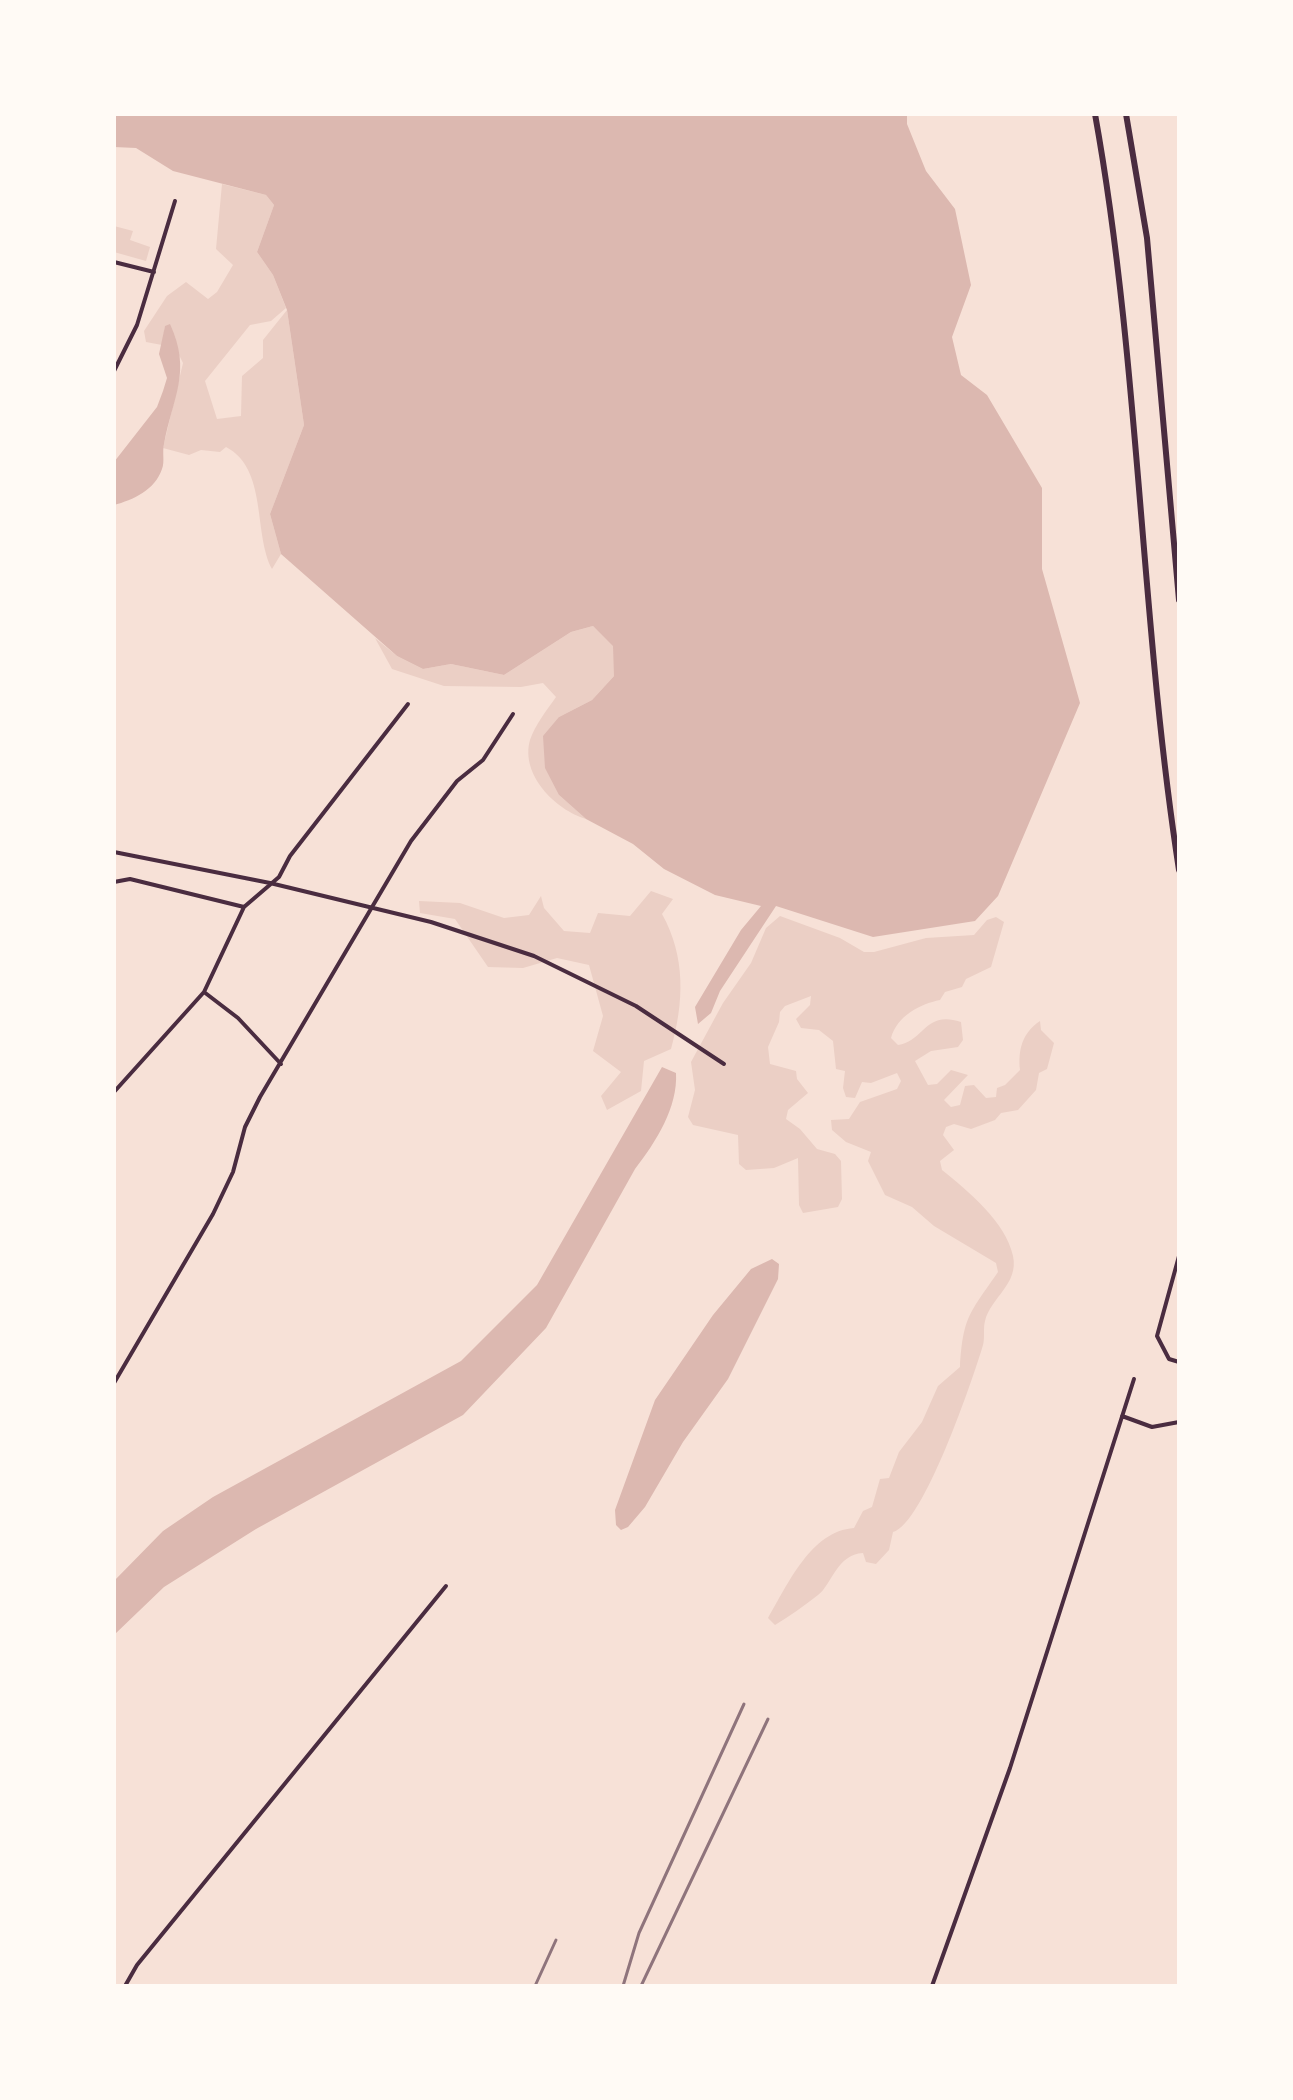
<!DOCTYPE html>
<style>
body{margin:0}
#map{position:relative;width:1293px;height:2100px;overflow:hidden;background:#f7e1d7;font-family:Lora,serif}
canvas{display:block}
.frame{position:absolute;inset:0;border:116px solid #fffaf5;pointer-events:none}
</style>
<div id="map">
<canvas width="1293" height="2100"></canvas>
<div class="frame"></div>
</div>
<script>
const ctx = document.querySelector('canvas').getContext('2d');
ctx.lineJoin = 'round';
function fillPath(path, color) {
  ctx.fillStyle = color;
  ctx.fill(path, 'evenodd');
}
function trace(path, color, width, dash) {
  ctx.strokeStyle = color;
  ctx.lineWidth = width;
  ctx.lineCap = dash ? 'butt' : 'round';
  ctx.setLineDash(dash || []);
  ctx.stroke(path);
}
const green = new Path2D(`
 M222,184L266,195L274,205L257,252L273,275L286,308L271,321L250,325L205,381L217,419L241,416L242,376L263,358V340L287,310L304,425L270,514L281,554L272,569C253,533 268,469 226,447L220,452L201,450L189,455L163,448L183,363L165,327L162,345L146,342L144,331L167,296L186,282L208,299L217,292L233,265L216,249Z
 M114,226L133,231L130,240L150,247L146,261L114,252Z
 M593,626L614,646V676L592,700L559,717V795L586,819C556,810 520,775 530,740C535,725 547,710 556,697L543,683L521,687L444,686L392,669L375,638L397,656L423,669L451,664L504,675L571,632Z
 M651,891L673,899L662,914C686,957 684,1002 671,1049L644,1061L641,1091L607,1110L601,1096L621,1072L593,1051L603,1016L589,965L557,958L523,968L488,967L455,919L420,913L419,901L460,903L504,918L529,915L541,896L544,908L564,931L590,933L598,913L630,916Z
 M780,916L840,938L864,952H874L926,938L974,935L987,920L996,917L1004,922L991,967L966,979L962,987L945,992L940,1000C920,1004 897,1016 891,1038L898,1045C924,1042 924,1010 961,1022L963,1040L958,1047L931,1051L915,1061L928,1085L937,1084L951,1070L968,1075L944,1100L951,1107L960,1105L965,1086L974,1085L986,1098L996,1097L997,1088L1005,1085L1020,1070C1018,1050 1022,1033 1040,1021L1041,1030L1054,1043L1047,1069L1039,1073L1036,1090L1018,1110L1001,1113L995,1120L971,1129L954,1124L946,1127L943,1135L954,1150L940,1161L942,1170C968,1191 1006,1222 1013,1256C1019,1284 991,1297 985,1321C983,1328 985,1337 983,1345C973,1379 923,1525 893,1532L889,1550L876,1564L866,1562L863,1553C837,1554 831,1586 818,1595C804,1606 790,1616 775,1625L768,1618C788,1584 811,1531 854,1528L863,1511L872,1507L880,1479L889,1478L899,1452L922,1422L938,1386L960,1367C963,1316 970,1313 998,1272L996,1263L934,1226L912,1207L885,1195L868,1161L871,1152L846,1142L832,1130L831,1120L849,1119L860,1102L897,1089L901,1081L897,1073L871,1083L862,1082L855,1098L846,1097L843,1088L845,1071L836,1069L833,1041L819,1030L801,1028L796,1019L810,1005L811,996L785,1006L780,1012L779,1022L768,1047L770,1064L796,1071L797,1079L808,1093L788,1110L786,1119L800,1129L817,1149L835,1154L841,1161L842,1199L838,1207L803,1213L799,1205L798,1158L774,1168L746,1170L739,1164L738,1135L693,1125L688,1117L695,1090L691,1062L723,1003L751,963L766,928Z`);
const water = new Path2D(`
 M114,114H907V124L926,171L955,209L971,285L952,337L961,375L987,395L1042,488V569L1080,703L998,896L975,921L873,937L776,906L720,991L711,1013L698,1024L695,1007L741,930L761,906L715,895L664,869L633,844L586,819L559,795L545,768L543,736L559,717L592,700L614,676L613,646L593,626L571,632L504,675L451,664L423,669L397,656L281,554L270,514L304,425L287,310L273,275L257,252L274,205L266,195L173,171L136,148L114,147Z
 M170,324C192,372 173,396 164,444C162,452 165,462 162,469C155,490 133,500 114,505V462L157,407L163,391L167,378L159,354L165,326Z
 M662,1067L676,1073C678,1107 656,1142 635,1169L546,1328L463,1415L256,1529L164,1587L114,1635V1581L163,1531L213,1497L461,1361L537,1285Z
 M772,1259L779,1264L778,1279L728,1379L683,1442L645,1507L628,1527L621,1530L616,1525L615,1510L655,1400L713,1315L751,1269Z`);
const minor = new Path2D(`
 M114,262L154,272
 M114,371L137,325L175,201
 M114,852L270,883L431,922L534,956L636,1006L724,1064
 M114,882L130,879L244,907
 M204,992L238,1018L281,1064
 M114,1092L204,992L244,907L279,877L290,856L408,704
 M1179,1256L1157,1336L1169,1359L1179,1362
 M114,1383L213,1214L233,1172L245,1127L260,1097L411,841L457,781L483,760L513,714
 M1122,1416L1152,1427L1179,1422
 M125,1986L137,1965L446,1586
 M932,1986L1010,1768L1134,1379`);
const primary = new Path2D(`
 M1095,114C1140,364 1140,619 1179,870
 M1126,114L1147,238L1179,600`);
const rail = new Path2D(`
 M535,1986L556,1940
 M623,1986L639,1933L744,1704
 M641,1986L768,1719`);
fillPath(green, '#ebcfc5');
fillPath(water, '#dcb8b0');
trace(minor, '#4a2c40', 4);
trace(primary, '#4a2c40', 6);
trace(rail, '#8f747c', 3);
</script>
